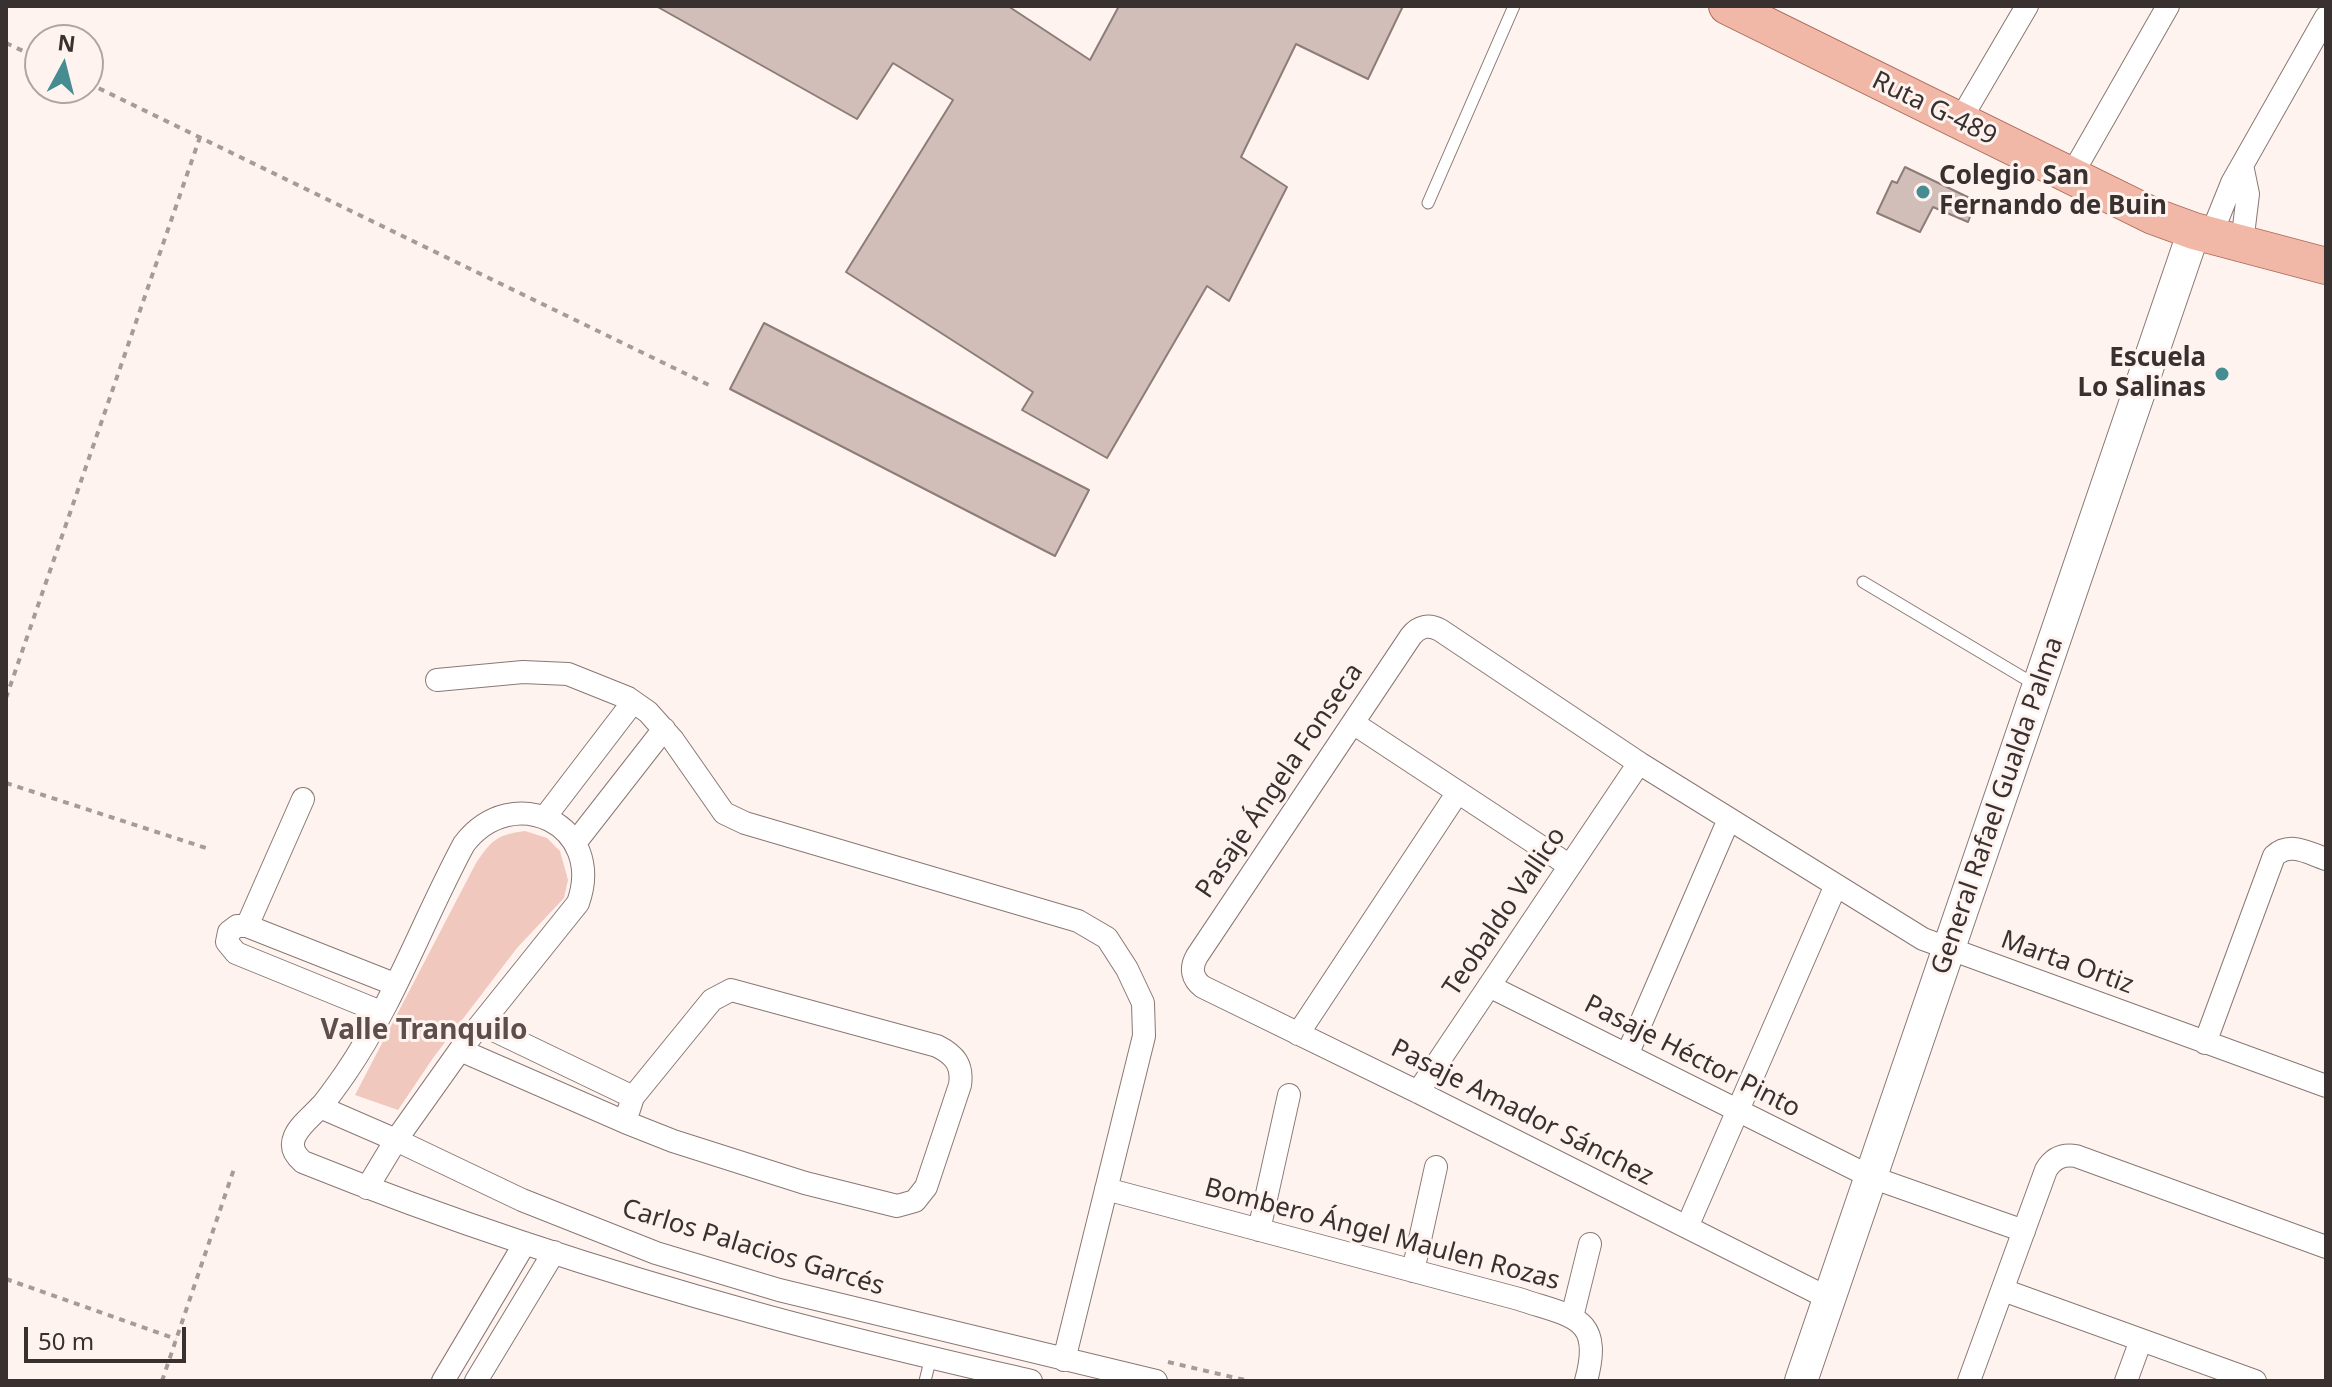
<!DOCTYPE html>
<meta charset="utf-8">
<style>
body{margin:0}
#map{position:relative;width:2332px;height:1387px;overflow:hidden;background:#fff3f0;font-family:"Noto Sans",sans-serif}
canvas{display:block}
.frame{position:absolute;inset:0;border:8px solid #38312f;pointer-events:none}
.north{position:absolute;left:24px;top:24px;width:80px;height:80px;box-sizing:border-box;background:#fff3f0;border:2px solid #afa5a3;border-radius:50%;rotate:7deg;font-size:22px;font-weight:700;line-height:32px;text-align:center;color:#38312f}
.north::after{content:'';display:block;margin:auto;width:28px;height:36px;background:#458d91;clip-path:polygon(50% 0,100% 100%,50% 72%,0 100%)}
.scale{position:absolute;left:24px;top:1327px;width:162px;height:36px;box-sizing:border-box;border:4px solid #38312f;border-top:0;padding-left:10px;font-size:24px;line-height:28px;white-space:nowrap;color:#38312f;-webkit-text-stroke:6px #fff3f0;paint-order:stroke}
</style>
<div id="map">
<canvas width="2332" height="1387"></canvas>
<div class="frame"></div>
<div class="north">N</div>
<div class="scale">50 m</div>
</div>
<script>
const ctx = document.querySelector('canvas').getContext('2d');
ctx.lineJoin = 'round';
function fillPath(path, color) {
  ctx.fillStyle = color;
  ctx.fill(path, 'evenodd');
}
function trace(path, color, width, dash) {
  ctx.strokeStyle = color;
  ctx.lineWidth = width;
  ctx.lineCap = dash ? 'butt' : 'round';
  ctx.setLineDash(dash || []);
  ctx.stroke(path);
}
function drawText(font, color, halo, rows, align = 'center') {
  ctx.font = font + ' "Noto Sans",sans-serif';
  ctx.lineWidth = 6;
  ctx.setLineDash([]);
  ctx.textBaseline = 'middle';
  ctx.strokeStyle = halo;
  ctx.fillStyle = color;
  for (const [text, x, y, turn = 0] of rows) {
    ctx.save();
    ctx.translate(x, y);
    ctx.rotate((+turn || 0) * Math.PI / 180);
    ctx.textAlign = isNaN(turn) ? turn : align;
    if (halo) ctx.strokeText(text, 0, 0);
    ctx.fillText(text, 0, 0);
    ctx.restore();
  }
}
const green = new Path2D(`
 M525,831L547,838L560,851L568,880L564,898L517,948L433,1058L398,1110L355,1095L476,863C492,840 496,835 525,831Z`);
const building = new Path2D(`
 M656,6H1008L1090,60L1119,6H1403L1368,79L1296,44L1241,157L1287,187L1229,301L1207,286L1107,458L1022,410L1033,392L846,272L953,100L893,63L857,119Z
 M1905,167L1976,201L1968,222L1933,207L1920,232L1877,213L1892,181L1897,183Z
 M764,323L1089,490L1055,556L730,389Z`);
const path = new Path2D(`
 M6,43L40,59
 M88,83L713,387
 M6,698L200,137
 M6,783L209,849
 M6,1279L176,1339
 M1168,1362L1249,1381
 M162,1381L235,1166`);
const service = new Path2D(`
 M1428,203L1514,6
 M1863,582L2034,684
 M925,1381L931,1357`);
const minor = new Path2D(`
 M1959,122L2027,6
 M2071,176L2168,6
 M2211,235L2232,183L2326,17
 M2242,243L2248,194L2242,165
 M437,680L523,672L568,674L628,698L648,712L673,740L724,813L745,823L1078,921L1107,938L1127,969L1143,1003L1144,1036L1064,1360
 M1353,723L1570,866
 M545,817L633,702
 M575,843L664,729
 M247,926L303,799
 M1489,986L1871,1177L2024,1231
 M381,1012L236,953L227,942L229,932L237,926H247L394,984
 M481,1024L633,1097
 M1298,1034L1458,792
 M2205,1043L2274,856C2290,841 2308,853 2326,859
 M460,1050L625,1122L673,1141L805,1183L897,1206L915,1201L926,1187L960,1085C963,1065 955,1055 937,1046L731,990L712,1000L633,1097L625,1122
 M1627,1055L1729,819
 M1418,1092L1639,763
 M320,1107L396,1140L522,1200L656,1253L779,1290L1156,1381
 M367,1188L396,1140L460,1050L578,903C606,825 513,780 464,844C423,920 394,1003 345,1074C338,1084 331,1094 323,1104C308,1121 277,1140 303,1162C452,1222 605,1272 759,1314C849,1339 941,1360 1031,1381
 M1106,1189L1519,1299C1571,1317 1604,1315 1586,1381
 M1687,1227L1836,885
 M1259,1230L1289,1095
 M1413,1271L1436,1167
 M2003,1290L2255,1381
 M1830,1299L1418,1092L1203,987C1192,979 1190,968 1197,956L1411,636C1419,626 1429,624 1440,630L1639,763L1923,939L2326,1086
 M1572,1317L1590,1244
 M443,1381L525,1243
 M476,1381L554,1252
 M1969,1381L2046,1170C2053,1158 2063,1154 2076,1156L2326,1247
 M2126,1381L2141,1340`);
const secondary = new Path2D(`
 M1801,1381L2194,231`);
const primary = new Path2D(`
 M1727,6L2153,216L2194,231L2326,266`);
const markers = [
 [1923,192,8,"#458d91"],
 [2222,374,8,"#458d91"]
];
const streetNames = [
 ["Ruta G-489",1934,109,26],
 ["Pasaje Ángela Fonseca",1280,781,-56],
 ["General Rafael Gualda Palma",1998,806,-71],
 ["Teobaldo Vallico",1505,912,-56],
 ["Marta Ortiz",2067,963,20],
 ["Pasaje Héctor Pinto",1692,1057,27],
 ["Pasaje Amador Sánchez",1522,1113,27],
 ["Bombero Ángel Maulen Rozas",1382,1235,15],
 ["Carlos Palacios Garcés",753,1248,17]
];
const poiNames = [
 ["Colegio San",1939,177],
 ["Fernando de Buin",1939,207],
 ["Escuela",2206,359,"right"],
 ["Lo Salinas",2206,389,"right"]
];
const neighbourhoodNames = [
 ["Valle Tranquilo",424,1031]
];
fillPath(green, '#f1c8bd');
fillPath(building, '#d1beb9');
trace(building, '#8d7c77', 2);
trace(service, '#897873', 13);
trace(minor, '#897873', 24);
trace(secondary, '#897873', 34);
trace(primary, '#aa6a58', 38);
trace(path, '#a59c99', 4, [6, 6]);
trace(service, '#fff', 11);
trace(minor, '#fff', 22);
trace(secondary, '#fff', 32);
trace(primary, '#f1b8a8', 36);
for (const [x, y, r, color] of markers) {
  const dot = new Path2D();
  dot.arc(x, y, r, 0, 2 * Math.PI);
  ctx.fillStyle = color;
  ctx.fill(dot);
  trace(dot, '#fff3f0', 3);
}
drawText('26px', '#38312f', '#fff3f0', streetNames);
drawText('bold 26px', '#38312f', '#fff3f0', poiNames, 'left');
drawText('bold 28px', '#5e4e4a', '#fff3f0', neighbourhoodNames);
</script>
